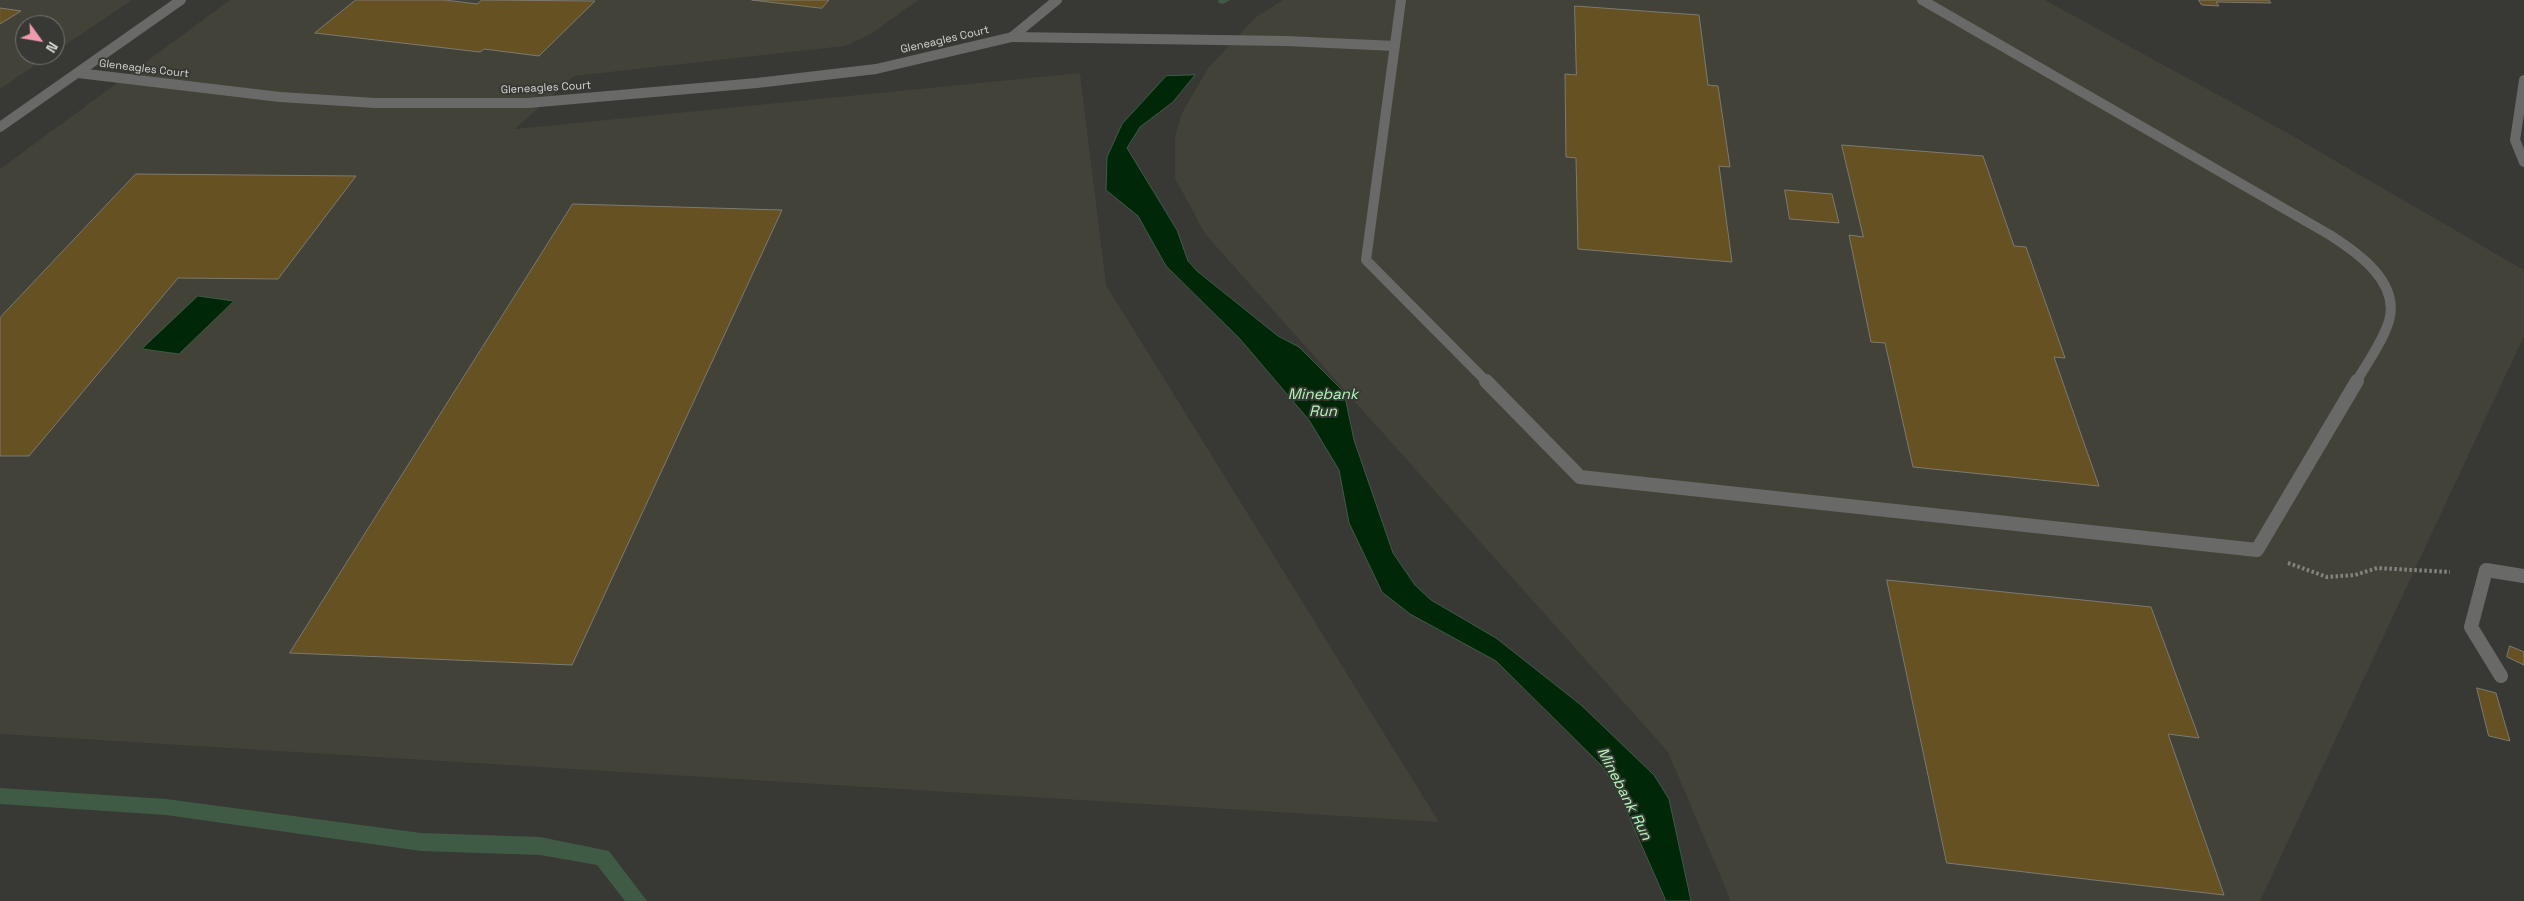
<!DOCTYPE html>
<style>
body{margin:0}
#map{position:relative;width:2524px;height:901px;overflow:hidden;background:#383834;font-family:"Space Grotesk",sans-serif}
canvas{display:block}
.north{position:absolute;left:15px;top:15px;width:50px;height:50px;box-sizing:border-box;background:#383834;border:1px solid #777773;border-radius:50%;rotate:122deg;font-size:14px;font-weight:700;line-height:20px;text-align:center;color:#d5d5d2}
.north::after{content:'';display:block;margin:auto;width:18px;height:22px;background:#f29aad;clip-path:polygon(50% 0,100% 100%,50% 72%,0 100%)}
</style>
<div id="map">
<canvas width="2524" height="901"></canvas>
<div class="north">N</div>
</div>
<script>
const ctx = document.querySelector('canvas').getContext('2d');
ctx.lineJoin = 'round';
function fillPath(path, color) {
  ctx.fillStyle = color;
  ctx.fill(path, 'evenodd');
}
function trace(path, color, width, dash) {
  ctx.strokeStyle = color;
  ctx.lineWidth = width;
  ctx.lineCap = dash ? 'butt' : 'round';
  ctx.setLineDash(dash || []);
  ctx.stroke(path);
}
function drawText(font, color, halo, rows, align = 'center') {
  ctx.font = font + ' "Space Grotesk",sans-serif';
  ctx.lineWidth = 4;
  ctx.setLineDash([]);
  ctx.textBaseline = 'middle';
  ctx.strokeStyle = halo;
  ctx.fillStyle = color;
  for (const [text, x, y, turn = 0] of rows) {
    ctx.save();
    ctx.translate(x, y);
    ctx.rotate((+turn || 0) * Math.PI / 180);
    ctx.textAlign = isNaN(turn) ? turn : align;
    if (halo) ctx.strokeText(text, 0, 0);
    ctx.fillText(text, 0, 0);
    ctx.restore();
  }
}
const built = new Path2D(`
 M0,0H132L55,52V25H25V55H50L0,89Z
 M230,0H918L871,34L845,46L574,76L515,129L1080,73L1106,285L1439,822L0,734V169Z
 M1283,0H2045L2284,131L2524,270V336L2260,901H1731L1668,752L1205,234L1175,178V137L1182,113L1208,68L1256,17Z`);
const water = new Path2D(`
 M1195,75L1173,102L1140,127L1127,148L1177,230L1188,261L1197,271L1278,336L1299,347L1344,392L1354,440L1393,553L1415,585L1431,600L1496,638L1581,705L1654,775L1669,799L1691,901H1666L1616,787L1601,765L1496,661L1410,614L1382,592L1349,523L1339,470L1309,420L1240,339L1166,266L1138,216L1106,190L1107,157L1122,124L1166,76Z
 M198,296L234,301L179,354L142,349Z`);
const stream = new Path2D(`
 M1218,0H1230L1223,4L1219,3Z
 M0,788L166,799L421,833L540,837L609,851L647,901H625L597,865L540,855L421,851L166,815L0,804Z`);
const building = new Path2D(`
 M356,0H445L477,4L482,0L595,1L539,56L484,49L480,52L315,33Z
 M752,0H829L822,8Z
 M2199,0H2269L2271,3L2216,2L2219,6L2202,5Z
 M1575,6L1699,15L1708,85L1718,86L1730,167L1719,166L1732,262L1578,249L1576,158L1566,157L1565,74L1576,75Z
 M0,8L21,11L0,24Z
 M1842,145L1983,156L2014,246L2026,247L2065,358L2054,357L2099,486L1913,467L1885,343L1871,342L1849,235L1863,237Z
 M136,174L356,176L278,279L178,278L29,456H0V318Z
 M1785,190L1832,194L1839,223L1790,219Z
 M573,204L782,210L572,665L290,653Z
 M1887,580L2151,607L2199,738L2168,734L2224,895L1947,863Z
 M2510,646L2524,652V665L2507,657Z
 M2477,688L2496,693L2510,741L2489,736Z`);
const path = new Path2D(`
 M2288,563L2327,577L2355,575L2377,568L2450,572`);
const serviceFar1 = new Path2D(`
 M1401,0L1366,260L1487,382
 M1922,0L2330,235C2358,253 2400,282 2389,321C2382,343 2367,363 2356,382
 M1012,37L1286,41L1395,46
 M1012,37L1057,0`);
const service = new Path2D(`
 M1486,381L1580,477L2257,550L2357,381
 M2501,676L2471,627L2486,570L2524,576`);
const minor = new Path2D(`
 M78,73L280,97L375,103H528L757,83L876,69L1012,37
 M2524,80L2515,140L2524,162`);
const tertiary = new Path2D(`
 M0,127L181,0`);
const farStreetnames = [
 ["Gleneagles Court",945,40,-13],
 ["Gleneagles Court",144,69,7],
 ["Gleneagles Court",546,88,-3]
];
const waterNames = [
 ["Minebank",1323,395],
 ["Run",1323,412],
 ["Minebank Run",1624,794,63]
];
fillPath(built, '#424238');
fillPath(water, '#002708');
trace(water, '#405b45', 1);
fillPath(stream, '#405b45');
fillPath(building, '#655121');
trace(building, '#7c7a75', 1);
trace(path, '#83837f', 4, [2.5, 2.5]);
trace(serviceFar1, '#696a68', 10);
trace(service, '#696a68', 14);
trace(minor, '#696a68', 10);
trace(tertiary, '#696a68', 10);
drawText('11px', '#d5d5d2', '#383834', farStreetnames);
drawText('italic 15px', '#aefab7', '#383834', waterNames);
</script>
